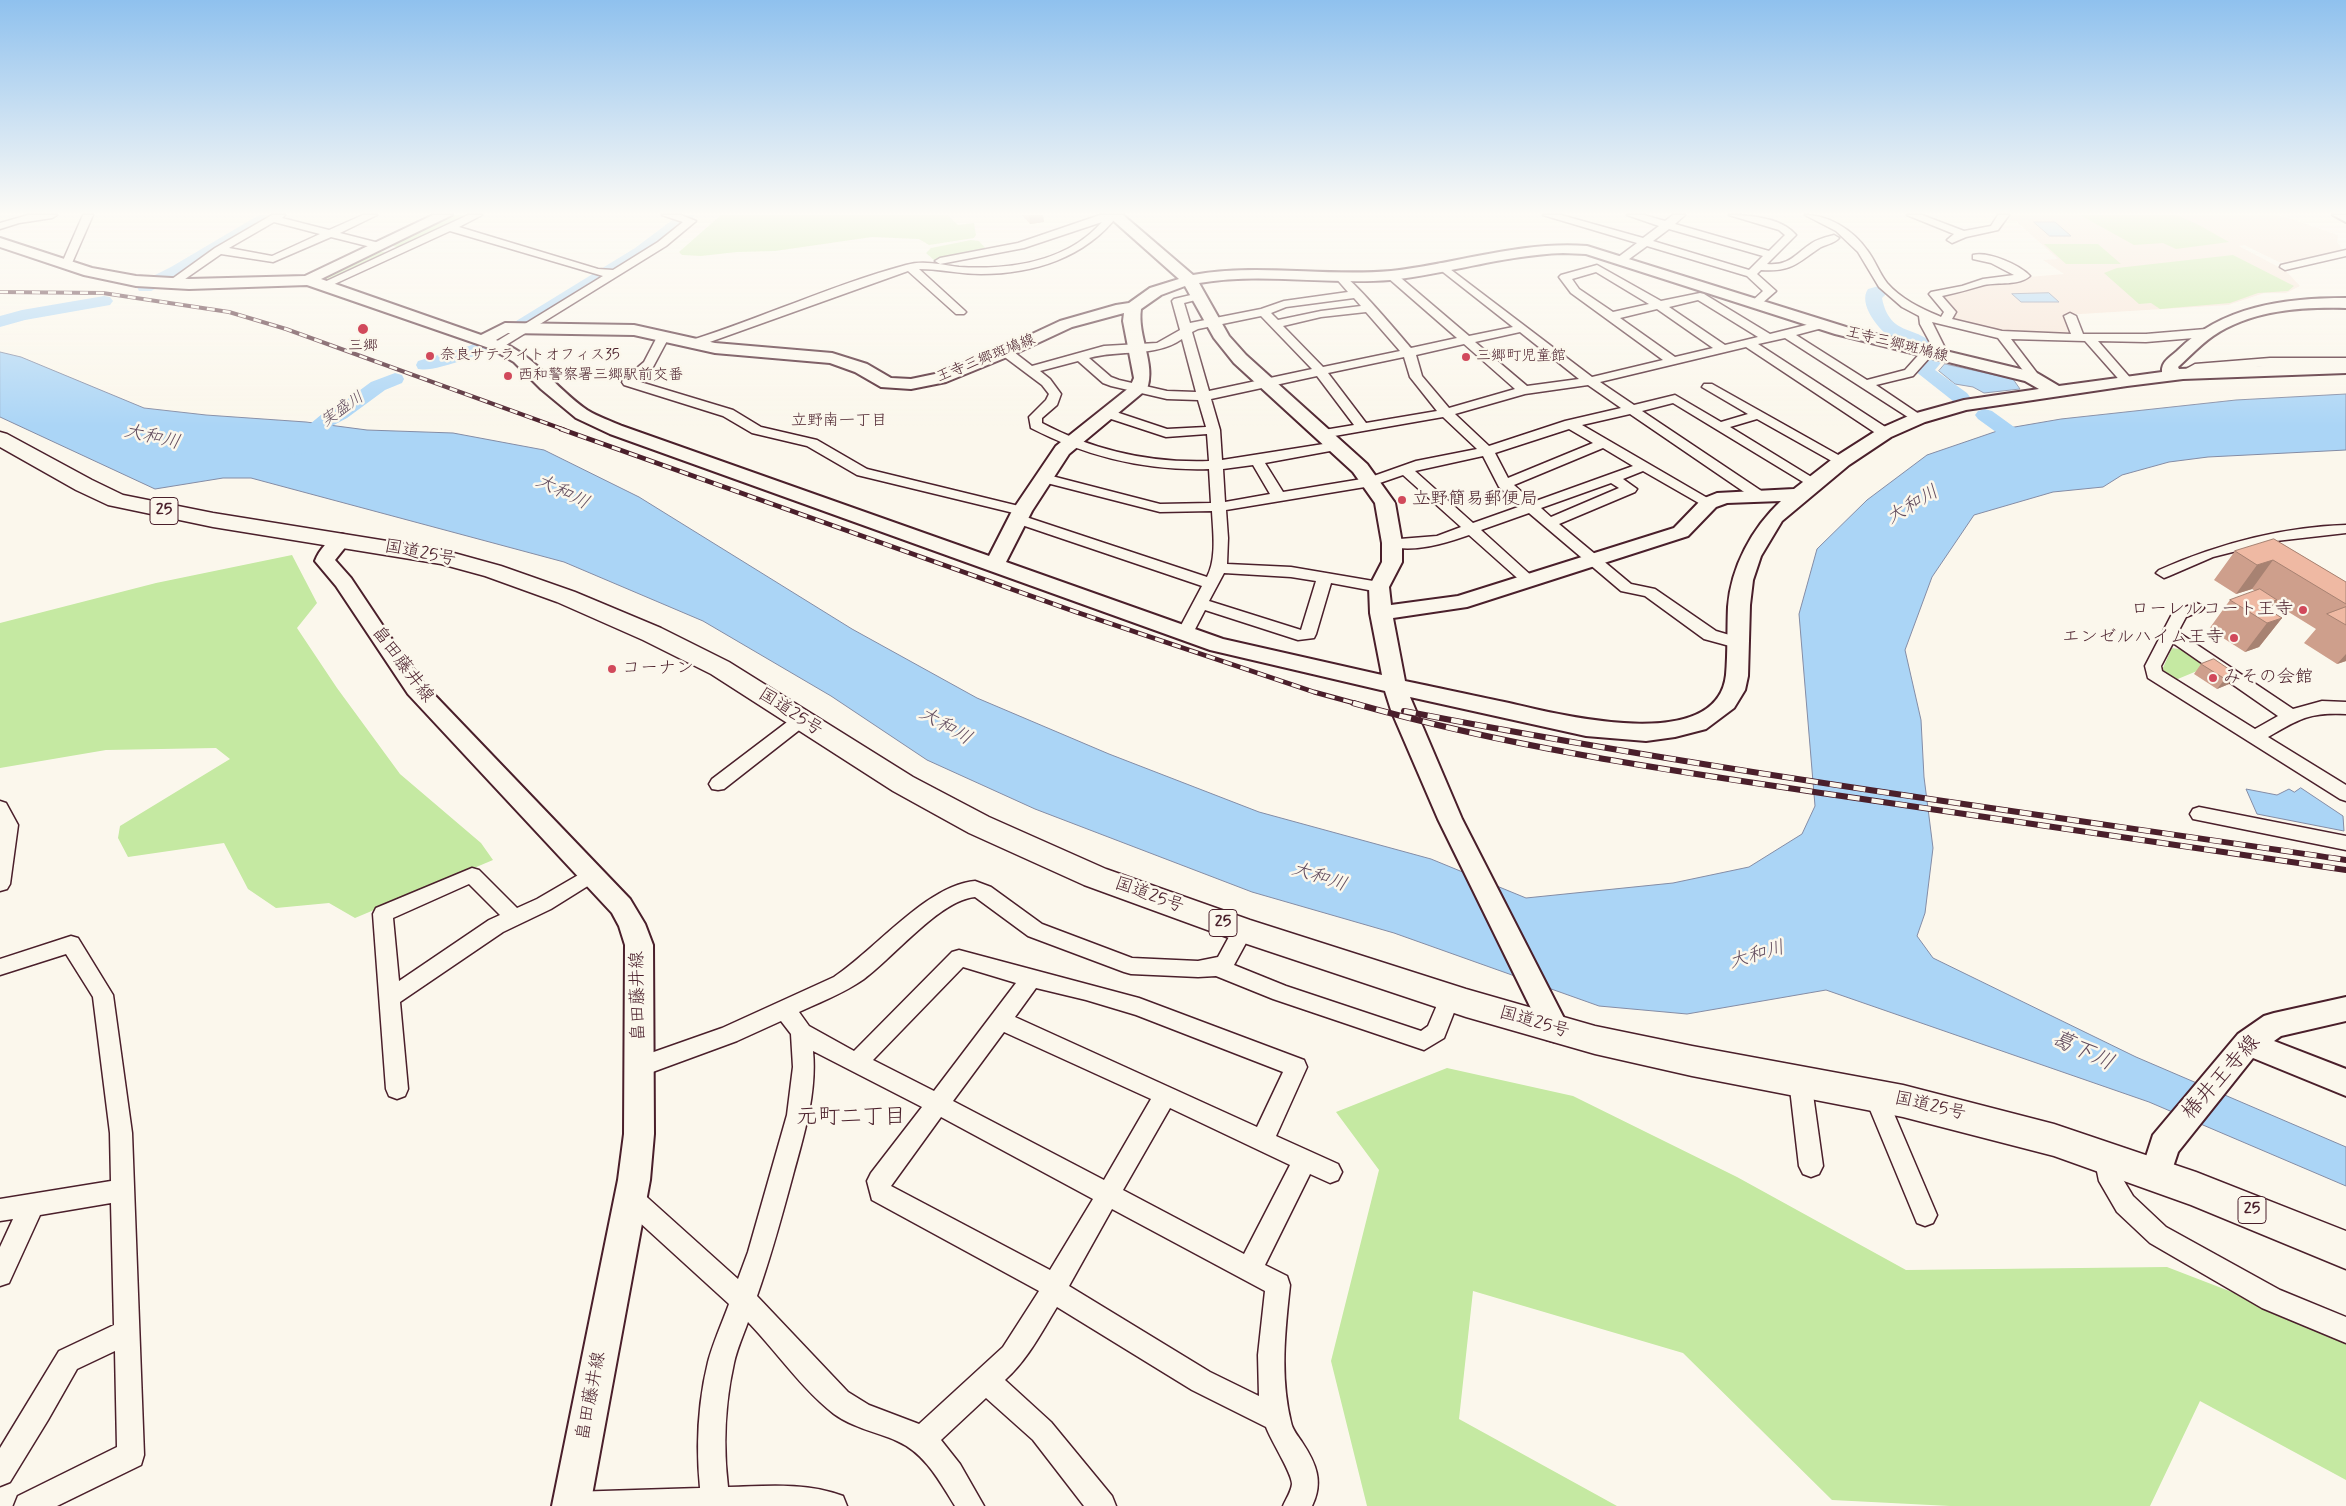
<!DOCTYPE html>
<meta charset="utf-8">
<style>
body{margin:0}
canvas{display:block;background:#fbf7ec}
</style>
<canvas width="2346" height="1506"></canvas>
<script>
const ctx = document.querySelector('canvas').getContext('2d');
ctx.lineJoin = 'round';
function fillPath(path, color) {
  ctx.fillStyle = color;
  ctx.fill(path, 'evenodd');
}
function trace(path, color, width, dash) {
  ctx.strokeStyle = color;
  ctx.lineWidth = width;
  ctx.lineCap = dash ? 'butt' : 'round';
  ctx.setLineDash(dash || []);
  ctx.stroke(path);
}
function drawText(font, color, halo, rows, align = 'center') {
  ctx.font = font + ' Mynerve,"Klee One",sans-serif';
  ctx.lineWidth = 5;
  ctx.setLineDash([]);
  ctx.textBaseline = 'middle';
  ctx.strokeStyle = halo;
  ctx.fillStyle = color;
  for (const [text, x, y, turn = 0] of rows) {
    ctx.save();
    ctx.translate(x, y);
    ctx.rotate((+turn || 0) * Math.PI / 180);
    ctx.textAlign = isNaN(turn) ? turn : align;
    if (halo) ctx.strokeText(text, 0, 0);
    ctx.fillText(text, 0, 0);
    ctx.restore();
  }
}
const built = new Path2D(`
 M2011,215H2279L2338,235L2337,242L2343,250L2289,263L2279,262L2244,245L2239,246L2286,271L2300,286L2286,293H2264L2228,305L2064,315L2073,329L2069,337L2015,335L1950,319L1939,297L1987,283L2020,281L2029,277L2064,274L2043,260L2058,259L2016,221H2010L2008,219Z`);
const green = new Path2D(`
 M451,215H470L400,248L389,245Z
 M721,215H947L958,225L974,223L976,235L974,238L929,245L919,239L872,237L775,251L737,252L701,256L682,255L679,252Z
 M2080,215H2176L2197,224L2229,242L2176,249L2163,243L2134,245Z
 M971,240L979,241L988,251L935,261L926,253L931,248Z
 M2044,244H2098L2121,264H2066Z
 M380,251L387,253L328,283L321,280V278Z
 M2233,255L2294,286L2288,291L2258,293L2230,303L2160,309L2151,303L2139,304L2104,273L2117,268Z
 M292,555L317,603L297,628L337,688L400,774L481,843L493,860L355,918L329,903L276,908L248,889L224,843L128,857L118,838L120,826L230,759L216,748L106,750L0,768V623L156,583Z
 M2172,648L2185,650L2209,666L2173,681L2164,676L2162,670Z
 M1447,1068L1573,1096L1737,1177L1906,1270L2167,1267L2346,1336V1480L2200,1401L2150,1506H1950L1832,1500L1683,1353L1473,1291L1459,1419L1617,1506H1367L1331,1361L1379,1170L1336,1112Z`);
const water = new Path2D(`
 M2034,222H2055L2071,236H2050Z
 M2049,293L2059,302H2021L2012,294Z
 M0,352L21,357L144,408L206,415L306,422L367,430L453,433L544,450L639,497L852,629L977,698L1109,754L1259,812L1431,859L1526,898L1673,883L1749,867L1802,834L1815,806L1799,614L1817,549L1867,500L1927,455L2003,429L2061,419L2236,400L2346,394V450L2208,457L2169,462L2122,475L2103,487L2053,492L1974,515L1932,577L1905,650L1921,720L1924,777L1933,848L1925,913L1917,936L1933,958L2136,1057L2346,1147V1186L2149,1102L1826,990L1687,1014L1599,1006L1394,933L1252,892L1035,809L927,760L831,696L703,621L564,562L251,478H223L155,489L0,417Z
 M1945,364L2013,379L2020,389L1984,393L1973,387L1955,384L1939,371Z
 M2301,788L2343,816L2344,831L2257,814L2246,789L2277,795L2289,789L2294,792Z`);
const river = new Path2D(`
 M259,215H278L167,283L151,291H139L137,287L139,283L171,267Z
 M679,215H695C676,243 607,279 577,298C553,313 530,330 505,343C488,351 436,373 418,369L416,365L418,361L469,346L495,334L635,248Z
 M1882,285L1888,286L1890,290L1882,298C1890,339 1919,324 1935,347L1932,351C1922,354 1920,348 1912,344C1905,340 1896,340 1889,336C1877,328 1858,303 1868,289Z
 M104,296L110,297L113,301L110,305L25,320L0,327V316L22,310Z
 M1935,354L1941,355L1944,359L1935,370L1967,393L1970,397L1967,401L1960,403L1953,401L1915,371L1929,355Z
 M395,373L402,375L404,379L402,383L385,390L347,418L330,427L305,453L298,455L291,453L288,449L291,445L304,429L322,414L333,410L371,382Z
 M1985,409L1992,411L2039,445L2042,449L2039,453L2032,455L2025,453L1978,419L1975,415L1978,411Z`);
const street = new Path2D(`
 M28,215H57L52,218L19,223L0,229V223Z
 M83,215H93L72,263L67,266L63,265L62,263Z
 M272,215H285L282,218L329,230L363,215H377L340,233L383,244L384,246L379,249L331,237L273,262L221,254L175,286L171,287L165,284L215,248ZM274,222L320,234L272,256L229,248Z
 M468,215H482L459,227L598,269L613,270L658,242L683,222L662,215H681L696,221L666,246L498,350L492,346L494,343L603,276L450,231L328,287H320L318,285Z
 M1100,215H1118C1085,258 1033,274 981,274C960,274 940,269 919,269L964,310L966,312L964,314H956L908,271L693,348L687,344L689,341C762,318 832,285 906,265C924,260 942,265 959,267C1010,270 1067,262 1102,222L1024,248L940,264L935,261L940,258L1018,243Z
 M1543,215H1561L1643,238L1659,226L1627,215H1644L1665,221L1673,215H1685L1675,224L1769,251L1785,235L1779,230L1729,215C1750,215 1782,218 1796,235L1767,264C1790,266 1795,254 1812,243C1818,239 1827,237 1834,235L1839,238C1834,244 1825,244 1818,249C1796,264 1791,272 1761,270L1757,274L1776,291L1760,305L1756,306L1750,303L1763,291L1747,276L1647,246L1625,262H1617V258L1637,243ZM1669,229L1763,256L1749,270L1653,241Z
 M1805,215C1829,215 1853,230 1867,250C1875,260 1879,273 1887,283C1901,299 1920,308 1939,316L1941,317L1944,312L1929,294L1931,292L1962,286L1983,279L2014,275L1991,263L1973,259V255C1988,251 2020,265 2030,276C2019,286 1998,282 1984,285C1970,289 1957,293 1942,296L1956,312L1952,319L2002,331L2071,334L2064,316L2070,313L2076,316L2083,334H2146L2206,329L2212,333L2206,337L2146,342L2098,341L2133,381L2127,385L2123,384L2085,341L2011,339L2037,373L2035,380H2027L2025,373L1998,338L1932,322L1949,356L1947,359H1939L1920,324L1919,316L1902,307L1879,287L1858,252L1836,231Z
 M1907,215H1922L1964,231L1991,226L1998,215H2009L1998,230L1966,237L1952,243L1947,240L1954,234Z
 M2346,250V256L2285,270L2280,267L2281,265Z
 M1442,263L1592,377L1663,360L1571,293L1559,277L1561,275L1597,265L1661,301L1700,293L1704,294L1770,334L1822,321L1826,323L1828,325L1826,327L1796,335L1867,380L1905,370L1923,350H1931L1933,353L1931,356L1913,376L1876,385L1925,418L1919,422L1914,421L1785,338L1758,344L1890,430L1892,433L1890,436H1880L1746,347L1600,382L1634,405L1675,395L1721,422L1748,414L1702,387L1704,384H1712L1849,461L1847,464H1837L1757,419L1730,427L1818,481L1820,484L1813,488L1673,403L1642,411L1763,492L1765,495L1758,499L1753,498L1630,414L1582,425L1716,503L1714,506H1704L1643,471L1623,479L1637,489L1635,492L1559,524L1631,584L1655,589L1716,631L1743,639L1745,643L1743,647L1737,648L1704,639L1645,596L1621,591L1529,513L1481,530L1534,578L1537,581L1534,584H1524L1469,535C1443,544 1414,553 1387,546L1385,543L1387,540L1437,536L1461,527L1403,475L1371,486L1226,510L1228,538L1227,564L1291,567L1379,582L1384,584L1387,587L1384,590L1379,592L1331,583L1316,634L1314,638L1298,640L1205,610L1191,637H1179L1177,633L1202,586L1013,522L1011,519L1013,516H1023L1207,577C1217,558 1213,532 1212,511L1160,512L1039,481L1037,478L1044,474L1160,504L1211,503L1209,469C1146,471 1087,457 1031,428L1029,417L1046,400L1049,394L1042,385L1002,355L1000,352L1002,349H1010L1032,366L1104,346L1157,343L1180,330L1172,301L1174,299L1199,293L1205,296L1203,298L1184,303L1190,323L1261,309L1284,301L1348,292L1335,277L1341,274C1350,276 1400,335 1411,348L1457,338L1387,277V273H1395L1469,336L1513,327L1438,268V264ZM1596,272L1649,304L1613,312L1579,289L1572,279ZM1354,298L1361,306L1321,311L1278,320L1271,313L1286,307ZM1698,300L1758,337L1725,345L1669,307ZM1657,309L1713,348L1675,357L1620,318ZM1366,312L1400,351L1323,367L1283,326L1321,317ZM1261,316L1312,369L1209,391L1192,332L1198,329ZM1520,332L1579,379L1527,386L1475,342ZM1182,339L1196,392L1167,391L1119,380L1111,377L1089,358C1120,349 1155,358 1182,339ZM1464,344L1515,389L1449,408L1422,376L1416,355ZM1404,357L1410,377L1437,411L1366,423L1328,373ZM1078,361L1103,383L1111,386L1167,399L1198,400L1206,427L1167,429L1107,409L1101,413L1102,416L1166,437L1207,434L1209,461C1149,463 1095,451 1042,423V418L1057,405L1061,394L1050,379L1040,371ZM1317,376L1354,425L1318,431L1316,434L1318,437L1323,438L1443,417L1477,449L1416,461L1368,478L1283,492L1265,463L1341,449L1343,446L1341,443L1336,442L1222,460L1220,430L1211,399ZM1588,385L1621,408L1565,421L1489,446L1455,414L1525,394ZM1569,429L1593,443L1508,478L1495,453ZM1603,448L1633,466L1533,502L1514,485ZM1483,456L1499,487L1521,506L1473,523L1415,471ZM1253,465L1270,494L1225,502L1223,469ZM1611,483L1619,488L1551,517L1541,508ZM1224,573L1291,577L1316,581L1301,630L1209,601Z
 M663,333L669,337L653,367L637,381L733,410L761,427L817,440L867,469L1027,508L1029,511L1022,515L857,475L807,446L752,433L723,416L624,385L622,382L624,379L644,362L657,337Z
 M2270,358H2346V366H2270L2198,371L2183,378L2177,374L2195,364Z
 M2346,525V533L2276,541L2213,557L2169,576L2164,578L2156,573L2159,570C2218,544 2282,527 2346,525Z
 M2196,603L2201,605L2204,608L2201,611L2186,617L2178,632L2293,709L2322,701L2346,702V714C2309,712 2299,719 2268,737L2346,785V801L2340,799L2148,678L2145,666L2172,614L2174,611ZM2173,643L2278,716L2255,729L2162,671L2161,666Z
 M801,714L807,716L810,720L807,724L724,789L718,790L712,789L709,784L712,779L795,716Z
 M0,801L6,803L18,825L10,884L7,889L0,891Z
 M2199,807L2346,836V850L2193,819L2190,814L2193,809Z
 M592,867L599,869L602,874L599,879L551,909L503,932L400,1002L408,1089L405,1096L397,1099L389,1096L386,1089L373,914L376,908L472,868L479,870L517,908L537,899ZM469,884L500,915L489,920L399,981L393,918Z
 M975,881L991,887L1042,924L1132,958L1198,961L1218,957L1236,924L1243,922L1250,924L1253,930L1234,965L1286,986L1421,1031L1428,1026L1443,991L1450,988L1457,991L1460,997L1444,1038L1424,1050L1273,999L1216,976L1198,977L1131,974L1124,972L1028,936L975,897C940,900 894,957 864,979C844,993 821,1002 799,1012L809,1026L854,1051L952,952L959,950L1139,998L1304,1060L1307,1067L1276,1136L1338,1164L1342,1172L1338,1180L1330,1183L1310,1174L1265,1265L1287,1276L1290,1285C1285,1331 1280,1377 1291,1422C1292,1429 1298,1436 1302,1442C1316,1463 1324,1482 1312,1506H1283C1286,1499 1291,1492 1292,1484C1292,1473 1271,1441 1266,1427L1192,1390L1057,1307C1041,1333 1028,1359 1005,1380L1051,1422L1112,1496L1116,1506H1084L1033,1440L986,1398L941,1440L960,1464L984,1506H955C940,1482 925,1453 897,1441C877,1432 853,1428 834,1414C801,1388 777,1352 748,1322C743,1336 737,1349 734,1363C725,1403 723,1446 728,1487C765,1486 807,1482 843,1496L847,1506H557L561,1496L571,1492L700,1488C696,1447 698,1402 708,1362C713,1343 722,1323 729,1304L638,1221L623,1206L619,1198L623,1190L631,1187L639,1190L738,1279L748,1252L787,1115L793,1067L791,1034L781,1021L737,1041L639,1077L631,1074L628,1067L631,1060L722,1028L834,977C875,950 927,885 975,881ZM963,967L1016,983L934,1091L873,1060ZM1036,988L1086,1000L1136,1015L1283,1072L1257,1127L1015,1017ZM1004,1032L1151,1099L1104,1180L953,1101ZM813,1051L922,1107L871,1173L867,1181L872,1200L1039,1291L1003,1347L919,1424L869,1405L848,1392L757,1296C771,1256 782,1216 793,1175C804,1135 817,1093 813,1051ZM1170,1108L1290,1165L1244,1254L1123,1190ZM941,1117L1093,1199L1050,1270L891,1186ZM1112,1209L1265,1291L1258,1355L1259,1396L1210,1372L1069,1286Z
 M71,936L78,938L113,995L132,1133L144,1455L141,1465L57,1506H14L18,1496L117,1447L115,1351L77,1369L48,1420L10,1482L0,1486V1448L59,1351L114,1325L111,1203L40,1215L9,1283L0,1286V1247L13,1219L0,1221V1199L111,1181L110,1133L93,997L66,954L0,975V959Z
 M1800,1070L1808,1073L1811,1080L1823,1166L1819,1174L1811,1177L1803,1174L1799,1166L1789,1080L1792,1073Z
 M1875,1085L1883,1088L1937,1215L1933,1223L1925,1226L1917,1223L1864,1095L1867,1088Z
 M2105,1146L2113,1149L2118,1171L2133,1196L2166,1227L2280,1290L2346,1317V1343L2262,1308L2150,1243L2117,1212L2099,1181L2094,1157L2097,1149Z`);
const secondary = new Path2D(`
 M433,215H452L321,279L481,335L505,323L634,325L715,343L832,353L867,364L891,378L911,379L935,374L1000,349L1060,321L1116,305L1129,303L1150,288L1179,279L1107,215H1123L1193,275C1258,263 1325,277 1391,271C1457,264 1519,241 1587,246L1846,327L2037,373L2059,386L2162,372C2161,362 2170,357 2177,351C2222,306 2284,298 2346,298V308C2300,307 2252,310 2213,336C2200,345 2189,357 2178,367L2179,369L2346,363V373L2183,379L2127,386L1966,410L1925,422L1891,437L1849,465L1782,521L1761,556L1753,580L1750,605L1748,676L1745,690L1734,708L1706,729L1675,737L1646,741L1586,736L1410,697L1462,819L1570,1030L1566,1039L1556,1042L1546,1039L1438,819L1391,710L1385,691L1210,650L610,434L576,418L541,389L514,362L492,349L307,285L189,289L136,286L84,275L0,247V238L92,268L136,276L189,279L305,276ZM1563,253L1586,254L1835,334L2025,381L2039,389L1964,400L1913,414L1879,429L1835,457L1794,489L1717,493L1702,499L1674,528L1458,596L1391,605L1389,587L1402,562V543L1395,503L1367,464L1246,355L1229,336L1199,283C1259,272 1327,285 1390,280C1448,274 1504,255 1563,253ZM1185,286L1214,338L1234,363L1353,472L1375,503L1382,543V562L1369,587L1370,613L1382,675L1223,639L1006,562L1032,511L1069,454L1147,389C1156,364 1137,336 1141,309L1161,295ZM1124,313L1123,321L1134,378L1130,387L1056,446L1012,511L989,556L622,426C611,421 598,417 587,410C555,388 533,353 496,340L508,333L634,335L715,353L830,363L855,372L881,387L911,389L946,382L1012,355L1072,327ZM1781,501C1752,528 1731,567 1728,607C1727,630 1728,653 1726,675C1717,756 1557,714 1509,703C1474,696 1440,688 1405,681L1393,618L1467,607L1688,536L1716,507L1727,503Z
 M2333,215H2346V222Z
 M341,534L348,536L351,540L335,560L351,578L391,638L424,684L630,899L645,924L653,945L654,1134L650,1180L590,1506H552L618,1180L624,1134L625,945L619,926L612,913L408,694L336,586L315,561C319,550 330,537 341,534Z
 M2346,997V1021L2281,1036L2274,1041L2346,1069V1096L2253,1058L2178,1152L2167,1185L2156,1190L2145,1185L2140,1175L2153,1135L2238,1034L2264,1016L2274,1013Z`);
const highway = new Path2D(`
 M0,432L7,434L92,480L123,495L213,513L443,550L501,566L575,592L661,628L729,662L913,777L989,817L1106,869L1250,920L1466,989L1595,1026L1692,1046L1903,1085L2054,1124L2196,1172L2346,1231V1269L2191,1205L2054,1156L1903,1117L1692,1076L1595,1054L1466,1017L1232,939L1084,885L969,833L893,791L711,674L643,640L557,602L485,576L441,564L213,527L108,505L76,490L0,447Z`);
const railFar2 = new Path2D(`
 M0,292L103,293L229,312L286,329L565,430`);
const railFar1 = new Path2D(`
 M561,429L1076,612L1314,692L1358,704`);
const rail = new Path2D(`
 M1353,703C1511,748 1673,771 1835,795C2005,820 2176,845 2346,870
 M1404,711C1716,772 2032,813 2346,860`);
const wall = new Path2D(`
 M1022,215H1043L1044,222L1030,224Z
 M2274,539L2346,582V661L2337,664L2304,643L2316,629L2274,603L2269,610L2282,618L2259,647L2245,652L2209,629L2230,600L2255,591L2252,589L2236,594L2214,580L2235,551Z
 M2214,659L2229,684L2217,689L2194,674L2201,664Z`);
const shadedWall = new Path2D(`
 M1032,215H1043L1044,222L1030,224L1029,216Z
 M2273,560L2252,589L2236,594L2257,565Z
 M2277,600L2262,620L2261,605Z
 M2282,618L2259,647L2245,652L2267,623Z
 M2346,654V661L2337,664Z
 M2236,674L2229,684L2217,689L2225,679Z`);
const building = new Path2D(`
 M2274,539L2346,582V604L2273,560L2257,565L2235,551Z
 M2260,589L2277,600L2261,605L2282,618L2267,623L2230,600Z
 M2346,607V625L2327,614Z
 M2214,659L2236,674L2225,679L2201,664Z`);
const markers = [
 [363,329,6,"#d1495b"],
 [430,356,5,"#d1495b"],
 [1466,357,5,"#d1495b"],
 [508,376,5,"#d1495b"],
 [1402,500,5,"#d1495b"],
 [2303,610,5,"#d1495b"],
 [2234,638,5,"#d1495b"],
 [612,669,5,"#d1495b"],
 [2213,678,5,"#d1495b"]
];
const farStreetnames = [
 ["王寺三郷斑鳩線",1897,345,14],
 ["王寺三郷斑鳩線",986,359,-22]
];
const farPoinames = [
 ["三郷",363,347,"center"],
 ["奈良サテライトオフィス35",440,356],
 ["三郷町児童館",1476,357],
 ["西和警察署三郷駅前交番",518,376]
];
const farWaternames = [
 ["実盛川",343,410,-35]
];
const farNeighbourhoodnames = [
 ["立野南一丁目",839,422]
];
const shields = [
 [164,511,28],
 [1223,923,28],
 [2252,1210,28]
];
const shieldNames = [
 ["25",164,511],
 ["25",1223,923],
 ["25",2252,1210]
];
const poiNames = [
 ["立野簡易郵便局",1412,500],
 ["ローレルコート王寺",2293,610,"right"],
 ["エンゼルハイム王寺",2224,638,"right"],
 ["コーナン",622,669],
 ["みその会館",2223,678]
];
const streetNames = [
 ["国道25号",420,554,11],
 ["畠田藤井線",402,665,53],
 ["国道25号",790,713,33],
 ["国道25号",1149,896,20],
 ["畠田藤井線",639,996,-91],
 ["国道25号",1534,1023,16],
 ["国道25号",1930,1107,13],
 ["畠田藤井線",592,1396,-79]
];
const waterNames = [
 ["大和川",152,438,13],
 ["大和川",562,493,26],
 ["大和川",1913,506,-31],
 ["大和川",945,727,30],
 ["大和川",1319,878,18],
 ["大和川",1757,956,-16]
];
const nearStreetnames = [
 ["椿井王寺線",2222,1078,-48]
];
const nearWaternames = [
 ["葛下川",2082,1052,25]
];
const nearNeighbourhoodnames = [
 ["元町二丁目",851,1118]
];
fillPath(built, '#f7e4d6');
fillPath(green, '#c5e9a2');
fillPath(water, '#abd5f6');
trace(water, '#848ca5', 1);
fillPath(river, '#abd5f6');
trace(street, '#4a1f2b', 3);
trace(secondary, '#4a1f2b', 4);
trace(highway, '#4a1f2b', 3);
fillPath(street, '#fbf7ec');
fillPath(secondary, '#fbf7ec');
fillPath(highway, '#fbf7ec');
trace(railFar2, '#4a1f2b', 4);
trace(railFar1, '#4a1f2b', 5);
trace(rail, '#4a1f2b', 6);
trace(railFar2, '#fbf7ec', 2.5, [8]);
trace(railFar1, '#fbf7ec', 3, [9]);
trace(rail, '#fbf7ec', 4.5, [12]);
fillPath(wall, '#ce9f8c');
fillPath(shadedWall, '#a78272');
fillPath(building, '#efb9a3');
trace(building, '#a78272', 1);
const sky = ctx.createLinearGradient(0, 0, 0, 426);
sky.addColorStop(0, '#8fc1ee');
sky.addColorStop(0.5, '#fdfbf6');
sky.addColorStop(1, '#fdfbf600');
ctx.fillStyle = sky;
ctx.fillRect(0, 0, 2346, 426);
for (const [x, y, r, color] of markers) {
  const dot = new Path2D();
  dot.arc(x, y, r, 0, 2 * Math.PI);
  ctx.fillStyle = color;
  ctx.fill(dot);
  trace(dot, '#fbf7ec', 2);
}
drawText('15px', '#4a1f2b', '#fbf7ec', farStreetnames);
drawText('15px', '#4a1f2b', '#fbf7ec', farPoinames, 'left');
drawText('italic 16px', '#624c5e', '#fbf7ec', farWaternames);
drawText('16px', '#4a1f2b', '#fbf7ec', farNeighbourhoodnames);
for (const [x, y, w] of shields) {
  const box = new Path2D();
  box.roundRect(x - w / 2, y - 13.5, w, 27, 4);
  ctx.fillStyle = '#fbf7ec';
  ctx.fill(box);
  trace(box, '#4a1f2b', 1);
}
drawText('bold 16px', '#4a1f2b', null, shieldNames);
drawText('18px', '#4a1f2b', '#fbf7ec', poiNames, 'left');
drawText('18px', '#4a1f2b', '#fbf7ec', streetNames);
drawText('italic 19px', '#624c5e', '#fbf7ec', waterNames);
drawText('21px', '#4a1f2b', '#fbf7ec', nearStreetnames);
drawText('italic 22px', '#624c5e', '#fbf7ec', nearWaternames);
drawText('22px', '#4a1f2b', '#fbf7ec', nearNeighbourhoodnames);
</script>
